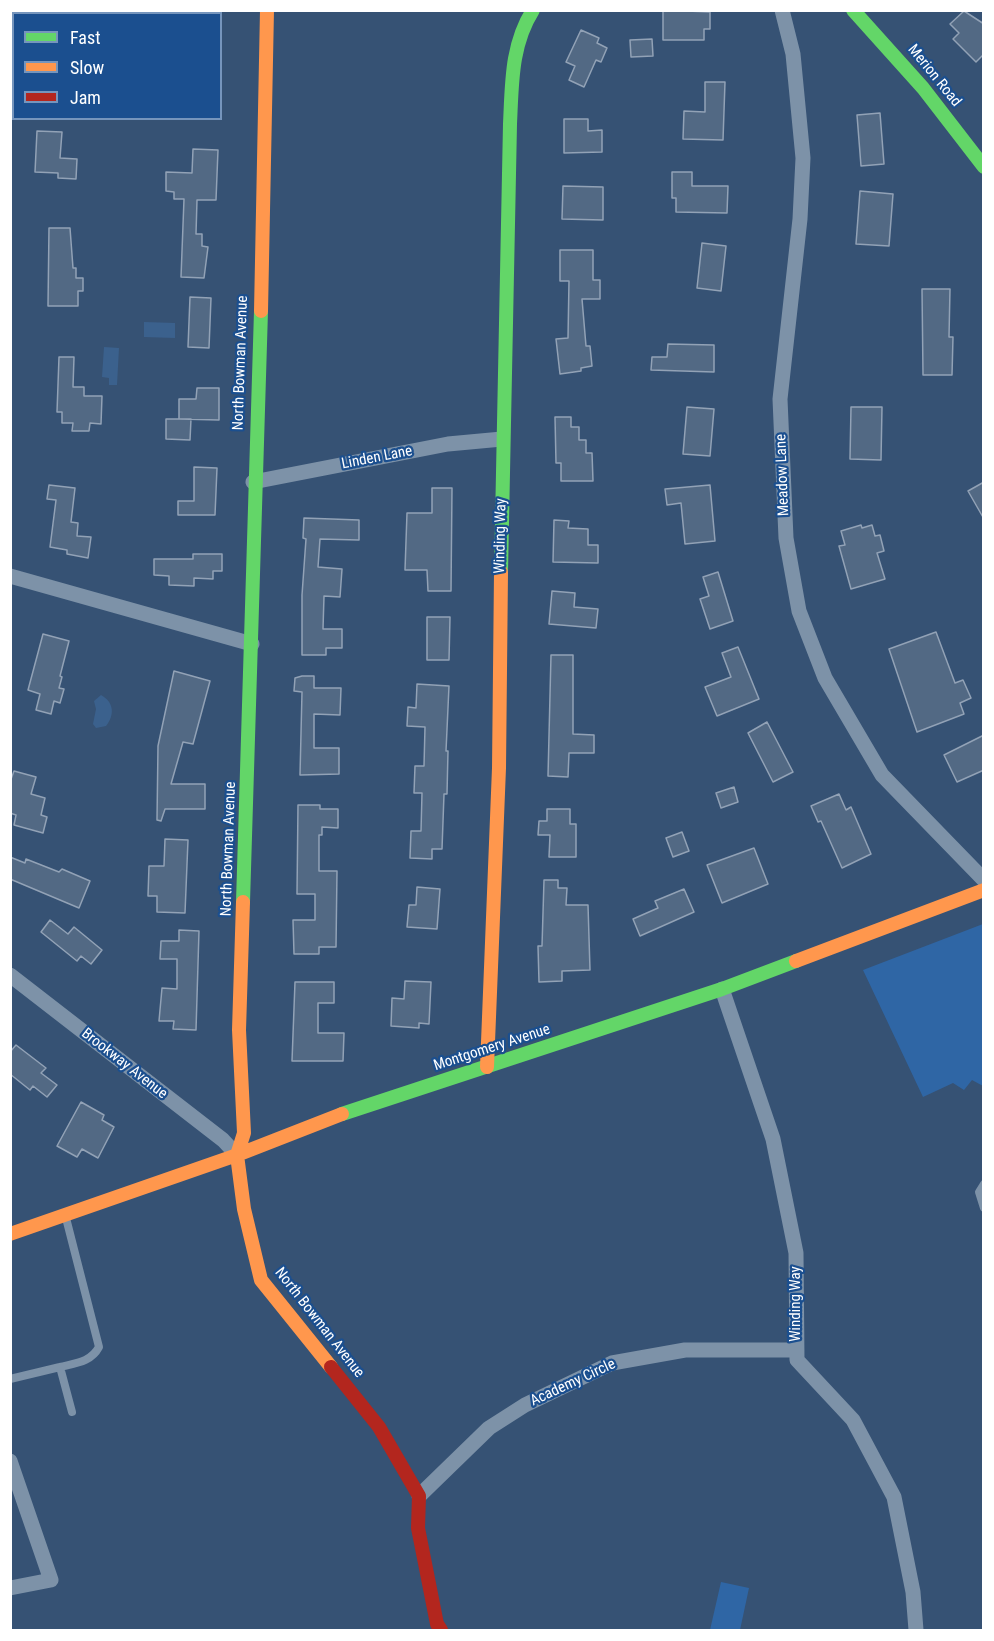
<!DOCTYPE html>
<style>
body{margin:0}
#map{position:relative;width:994px;height:1641px;overflow:hidden;background:#365274;font-family:"Roboto Condensed",sans-serif}
canvas{display:block}
.frame{position:absolute;inset:0;border:12px solid #fff;pointer-events:none}
.legend{position:absolute;left:12px;top:12px;width:210px;height:108px;box-sizing:border-box;background:#1b4f8f;border:2px solid #7695bc;margin:0;padding:8px 10px;list-style:none;font-size:18px;color:#fff}
.legend li{display:flex;align-items:center;gap:12px;height:30px}
.legend b{width:30px;border:2px solid #7695bc}
</style>
<div id="map">
<canvas width="994" height="1641"></canvas>
<div class="frame"></div>
<ul class="legend">
<li><b style="height:8px;background:#63d668"></b>Fast</li>
<li><b style="height:8px;background:#ff974d"></b>Slow</li>
<li><b style="height:8px;background:#b3261e"></b>Jam</li>
</ul>
</div>
<script>
const ctx = document.querySelector('canvas').getContext('2d');
ctx.lineJoin = 'round';
function fillPath(path, color) {
  ctx.fillStyle = color;
  ctx.fill(path, 'evenodd');
}
function trace(path, color, width, dash) {
  ctx.strokeStyle = color;
  ctx.lineWidth = width;
  ctx.lineCap = dash ? 'butt' : 'round';
  ctx.setLineDash(dash || []);
  ctx.stroke(path);
}
function drawText(font, color, halo, rows, align = 'center') {
  ctx.font = font + ' "Roboto Condensed",sans-serif';
  ctx.lineWidth = 4.5;
  ctx.setLineDash([]);
  ctx.textBaseline = 'middle';
  ctx.strokeStyle = halo;
  ctx.fillStyle = color;
  for (const [text, x, y, turn = 0] of rows) {
    ctx.save();
    ctx.translate(x, y);
    ctx.rotate((+turn || 0) * Math.PI / 180);
    ctx.textAlign = isNaN(turn) ? turn : align;
    if (halo) ctx.strokeText(text, 0, 0);
    ctx.fillText(text, 0, 0);
    ctx.restore();
  }
}
const green = new Path2D(`
 M983,924V1086L972,1080L964,1090L953,1083L923,1097L863,970Z
 M721,1582L749,1588L740,1630H710Z`);
const water = new Path2D(`
 M144,322L175,323V338L144,337Z
 M104,347L119,348L117,385H109V378L102,377Z
 M101,695C114,702 115,715 106,726L96,728L93,724L96,709L94,701Z`);
const building = new Path2D(`
 M663,10L710,12V29H704V40H663Z
 M964,11L984,24V54L976,62L953,39L959,33L950,24Z
 M581,30L599,38L597,43L607,48L601,62L596,60L584,87L569,80L575,66L566,62Z
 M652,39L653,56L631,57L630,40Z
 M705,82H725L723,140L683,139L684,111L705,112Z
 M880,113L884,164L861,166L857,115Z
 M564,119H588V131L602,130V152L564,153Z
 M37,131L62,132L60,158L77,159L76,179L58,178V173L35,172Z
 M193,149L218,150L216,200H197L196,234H202V246L208,247L204,278L181,277L184,199H174V192L166,191V172L192,173Z
 M672,172H692V186H728L727,213L676,212V198H672Z
 M563,186L603,187V220L562,219Z
 M860,191L893,194L889,246L856,244Z
 M49,228H70L73,268H76V278H83V291H78V306H48Z
 M702,243L726,246L721,291L697,288Z
 M560,250H593V280H600V299H582L586,346H590L592,366L581,368V371L560,374L556,339L568,338L569,281H560Z
 M922,289H950L949,337H953L952,375H923Z
 M190,297L211,298L209,348L188,347Z
 M668,344L714,345V372L651,370L652,357H667Z
 M59,357H74L73,387H84V396H102L101,424L90,423L89,431H72L73,423H62V412H57Z
 M197,388H219V420L179,419V399H196Z
 M687,407L714,409L710,456L683,454Z
 M851,407H882L881,460L850,459Z
 M555,417H571V427H579V440H586V453H592L593,481H561V463H556Z
 M166,419H191L190,440L166,439Z
 M194,467L217,468L215,515H178V501H194Z
 M984,482V519L968,491Z
 M49,485L75,488L71,522L78,523L77,536L91,537L88,558L67,554V550L50,547L56,500L47,499Z
 M710,485L715,541L685,544L681,503L667,505L665,489Z
 M432,488H452L451,591H428L427,570H405L407,513H432Z
 M304,518L359,520V540L320,539L318,567L342,569L340,597L324,596L323,629H342V648H326V655H302V595L306,539L303,538Z
 M554,520L569,521L568,528L588,529V545H598V563L553,562Z
 M861,525L862,528L872,525L875,536L880,535L884,551L877,553L885,579L851,589L839,546L845,545L841,531Z
 M193,554H222V571H213V579L194,578V586L169,585V576L154,575V559H193Z
 M718,572L733,621L710,629L700,599L709,596L703,577Z
 M552,591L575,593L574,607L598,609L596,628L549,624Z
 M427,617H450L449,660H427Z
 M936,632L955,683L963,680L971,698L960,703L964,714L917,732L889,649Z
 M43,634L69,641L60,676L62,677L59,688L64,689L60,703L54,701L51,714L36,710L40,694L28,690Z
 M738,647L759,699L717,716L705,687L731,677L722,653Z
 M551,655H573V734L594,735V753H569L568,777L548,776Z
 M174,671L210,681L193,744L183,742L171,784H205V809H165L161,821L157,820L158,746Z
 M302,676H314V688H341L340,715L314,714V748H339V774L300,775L302,692L294,691L295,678Z
 M417,684L449,686L446,751H448L447,794H444L442,849H432V859L410,858L411,831H421L422,793H414L415,766H424L425,727L407,726L408,707L416,708Z
 M767,722L793,772L773,782L748,733Z
 M984,735V770L957,782L944,755Z
 M14,771L36,777L31,794L45,798L41,815L47,817L43,833L14,825L16,815L10,813V782Z
 M734,787L738,802L721,808L716,793Z
 M839,794L846,810L851,807L871,854L842,868L821,821L818,822L811,806Z
 M298,805H320V809H338V828L322,827V835H319V871H337L336,947H319V954H294L293,920H315V894H297Z
 M547,809H570V824H576V857H549L550,835H538L539,821H547Z
 M682,832L689,851L673,857L666,838Z
 M165,839L188,840L185,913L157,912V896H148L149,866H164Z
 M754,848L768,884L722,903L707,865Z
 M10,857L25,863L26,859L59,872L62,869L90,881L79,908L10,879Z
 M544,880H558V888H567L566,905H588L590,970L562,971V981L539,982L538,946H542Z
 M417,887L440,889L437,929L407,927L409,905H416Z
 M684,889L694,912L640,936L633,919L658,908L655,901Z
 M50,920L68,934L74,927L102,950L91,964L81,956L77,961L41,932Z
 M179,930L199,931L196,1030L173,1029L174,1021H159L162,988L177,989V959H160L161,941H179Z
 M405,981L431,982L429,1024L419,1023V1028L391,1026L392,998L404,999Z
 M295,982H334V1003H318V1033H344L343,1061H292Z
 M16,1045L46,1068L41,1073L57,1085L47,1097L33,1086L30,1090L10,1074V1052Z
 M81,1102L104,1115L102,1120L114,1127L98,1158L82,1149L77,1157L57,1146Z`);
const lane = new Path2D(`
 M984,1184L979,1192L984,1208
 M60,1367C76,1363 91,1362 99,1347L66,1218
 M10,1379L60,1367L72,1412`);
const street = new Path2D(`
 M782,10L793,54L803,158L800,219L780,399L786,538L799,611L825,678L882,775L984,880
 M253,482L448,444L502,439
 M10,576L252,644
 M10,975L223,1140L237,1155
 M722,989L773,1139L796,1253L797,1360L853,1420L894,1497L913,1592L916,1630
 M10,1461L51,1580L10,1588
 M419,1496L489,1428L525,1405L612,1363L685,1350H797`);
const fast = new Path2D(`
 M853,10L923,88L984,167
 M501,572L510,124C512,83 511,45 533,10
 M243,902L261,311
 M342,1114L722,989L796,961`);
const slow = new Path2D(`
 M261,311L267,10
 M243,902L239,1030L244,1133L237,1155L244,1209L261,1280L331,1367
 M796,961L984,890
 M487,1067L499,768L501,572
 M10,1234L237,1155L342,1114`);
const jam = new Path2D(`
 M331,1367L379,1427L419,1496L418,1528L437,1624L441,1630`);
const streetNames = [
 ["Merion Road",934,76,51],
 ["North Bowman Avenue",241,363,-88],
 ["Linden Lane",377,458,-11],
 ["Meadow Lane",783,475,-92],
 ["Winding Way",501,536,-89],
 ["North Bowman Avenue",229,849,-88],
 ["Montgomery Avenue",492,1048,-18],
 ["Brookway Avenue",124,1064,38],
 ["Winding Way",796,1304,-90],
 ["North Bowman Avenue",319,1323,52],
 ["Academy Circle",573,1383,-25]
];
fillPath(green, '#2f66a5');
fillPath(water, '#3b618d');
fillPath(building, '#526984');
trace(building, '#92a2b6', 1.5);
trace(lane, '#7d92a8', 8);
trace(street, '#7d92a8', 15);
trace(fast, '#63d668', 14);
trace(slow, '#ff974d', 14);
trace(jam, '#b3261e', 14);
drawText('15px', '#fff', '#1b4f8f', streetNames);
</script>
